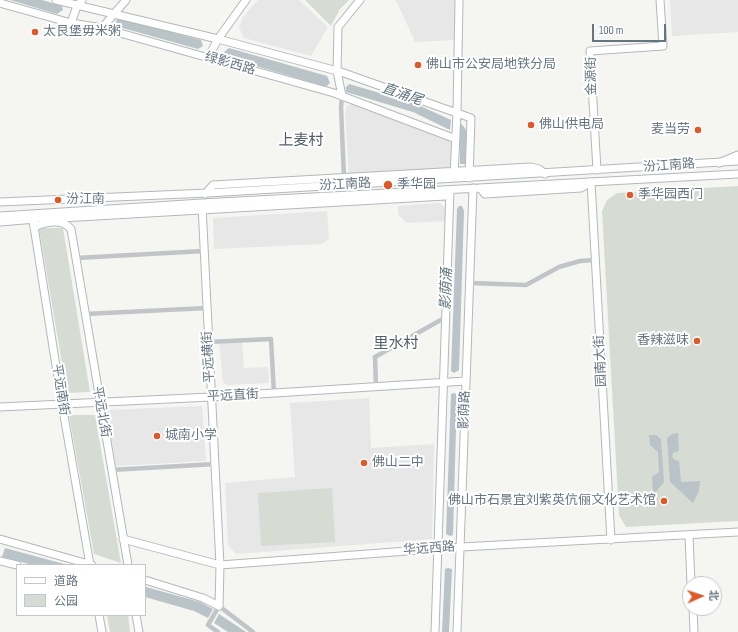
<!DOCTYPE html>
<meta charset="utf-8">
<style>
body{margin:0}
#map{position:relative;width:738px;height:632px;overflow:hidden;background:#f5f6f2;font-family:"Sofia Sans Condensed","Noto Sans SC",sans-serif}
canvas{display:block}
.legend{position:absolute;left:16px;top:564px;width:130px;height:52px;box-sizing:border-box;background:#fff;border:1px solid #c1c8cd;margin:0;padding:5px 7px;list-style:none;font-size:12px;color:#657582}
.legend li{display:flex;align-items:center;gap:8px;height:20px}
.legend b{width:20px;border:1px solid #c1c8cd}
.north{position:absolute;left:682px;top:576px;width:40px;height:40px;box-sizing:border-box;background:#fff;border:1px solid #c1c8cd;border-radius:50%;rotate:87deg;font-size:11px;font-weight:700;line-height:16px;text-align:center;color:#657582}
.north::after{content:'';display:block;margin:auto;width:14px;height:18px;background:#de592a;clip-path:polygon(50% 0,100% 100%,50% 72%,0 100%)}
.scale{position:absolute;left:592px;top:24px;width:74px;height:18px;box-sizing:border-box;border:2px solid #657582;border-top:0;padding-left:5px;font-size:12px;line-height:14px;white-space:nowrap;color:#657582;-webkit-text-stroke:3px #fff;paint-order:stroke}
</style>
<div id="map">
<canvas width="738" height="632"></canvas>
<ul class="legend">
<li><b style="height:5px;background:#fff"></b>道路</li>
<li><b style="height:11px;background:#d6dcd3"></b>公园</li>
</ul>
<div class="north">北</div>
<div class="scale">100 m</div>
</div>
<script>
const ctx = document.querySelector('canvas').getContext('2d');
ctx.lineJoin = 'round';
function fillPath(path, color) {
  ctx.fillStyle = color;
  ctx.fill(path, 'evenodd');
}
function trace(path, color, width, dash) {
  ctx.strokeStyle = color;
  ctx.lineWidth = width;
  ctx.lineCap = dash ? 'butt' : 'round';
  ctx.setLineDash(dash || []);
  ctx.stroke(path);
}
function drawText(font, color, halo, rows, align = 'center') {
  ctx.font = font + ' "Sofia Sans Condensed","Noto Sans SC",sans-serif';
  ctx.lineWidth = 4;
  ctx.setLineDash([]);
  ctx.textBaseline = 'middle';
  ctx.strokeStyle = halo;
  ctx.fillStyle = color;
  for (const [text, x, y, turn = 0] of rows) {
    ctx.save();
    ctx.translate(x, y);
    ctx.rotate((+turn || 0) * Math.PI / 180);
    ctx.textAlign = isNaN(turn) ? turn : align;
    if (halo) ctx.strokeText(text, 0, 0);
    ctx.fillText(text, 0, 0);
    ctx.restore();
  }
}
const built = new Path2D(`
 M258,0H299L328,27L311,56L244,38L239,27L243,17Z
 M396,0H456L455,40L415,42Z
 M670,0H738V32L672,36Z
 M351,104L452,142L450,169L349,175L345,113L347,106Z
 M440,203L446,208L447,221L406,223L398,214V206Z
 M327,211L329,239L322,244L214,249L213,218Z
 M242,342L244,368L268,367L269,383L227,385L223,382L219,343Z
 M369,398L371,448L434,444L432,539L236,554L228,545L225,483L295,477L290,403Z
 M202,406L206,461L116,466L106,410Z`);
const green = new Path2D(`
 M305,0H349L340,9L331,26Z
 M738,186V521L626,527L619,515L602,211L607,200L617,193Z
 M39,228H63L90,392L67,393Z
 M69,415H95L121,563L94,554Z
 M332,488L335,542L261,546L258,493Z
 M107,615H128L130,632H110Z`);
const water = new Path2D(`
 M10,0H42L62,6L63,10L57,14Z
 M118,18L201,40L203,46L198,49L119,27L115,23Z
 M229,48L327,76L330,83L327,86H324L226,57L224,52Z
 M349,84L414,103L451,120L450,130L413,112L346,92V87Z
 M460,123C472,131 467,150 466,164H460Z
 M459,206H462L464,211L459,370L454,373L451,371L457,209Z
 M454,393L457,394L453,535L450,536L446,534L451,394Z
 M678,433L679,451L673,453L672,457L675,460L679,461L681,482L700,481L699,491L693,503L670,482L667,438L672,434Z
 M649,435H656L661,439L664,482L655,493L653,492L652,477L659,472L658,452L650,445Z
 M5,548L68,565H33L2,557Z
 M448,568L452,569L449,632H442L445,569Z
 M146,587L200,602L213,609L208,618L194,611L145,597Z
 M219,614L246,632H228L214,623Z`);
const street = new Path2D(`
 M342,96L341,107L344,178
 M76,258L204,251
 M470,283L526,285L559,267L580,261L595,260
 M85,314L207,308
 M208,342L271,339L274,394
 M376,387L375,357L446,317
 M111,470L215,464
 M218,632L208,625L219,606L253,632`);
const secondary = new Path2D(`
 M56,0L218,39L341,72L471,118L469,178
 M0,3L71,23L102,28L334,93L456,139
 M71,23L77,6L82,0
 M102,28L126,0
 M208,58L218,39L246,0
 M342,96L337,71L338,27L360,0
 M597,170L590,51L663,46L660,0
 M454,176L457,113L459,0
 M591,182L611,540
 M480,188L485,194L581,188L591,182
 M205,194L213,185L230,184L531,167L539,169L545,174
 M0,202L208,193L738,161
 M0,216L202,203L738,174
 M0,222L36,219
 M34,228C44,221 63,219 71,229L128,565
 M0,407L211,397L466,381
 M689,535L691,584
 M0,539L92,565
 M123,539L220,565L461,547L738,532
 M0,561L17,565
 M90,565L62,404L32,214L44,219L445,196L450,190
 M145,580L203,598L219,606L220,565L202,206
 M693,608L694,632
 M99,615L102,632
 M136,615L139,632
 M435,632L450,190
 M457,632L473,188`);
const primary = new Path2D(`
 M719,163L738,155`);
const markers = [
 [35,32,4,"#de592a"],
 [418,65,4,"#de592a"],
 [531,125,4,"#de592a"],
 [698,130,4,"#de592a"],
 [388,185,5,"#de592a"],
 [630,195,4,"#de592a"],
 [58,200,4,"#de592a"],
 [697,341,4,"#de592a"],
 [157,436,4,"#de592a"],
 [364,463,4,"#de592a"],
 [664,501,4,"#de592a"]
];
const poiNames = [
 ["太艮堡毋米粥",43,32],
 ["佛山市公安局地铁分局",426,65],
 ["佛山供电局",539,125],
 ["麦当劳",690,130,"right"],
 ["季华园",397,185],
 ["季华园西门",638,195],
 ["汾江南",66,200],
 ["香辣滋味",689,341,"right"],
 ["城南小学",165,436],
 ["佛山二中",372,463],
 ["佛山市石景宜刘紫英伉俪文化艺术馆",656,501,"right"]
];
const streetNames = [
 ["绿影西路",230,64,16],
 ["金源街",592,76,-91],
 ["汾江南路",669,166,-4],
 ["汾江南路",345,185,-3],
 ["平远横街",209,357,-93],
 ["园南大街",601,361,-93],
 ["平远南街",60,390,81],
 ["平远直街",233,396,-3],
 ["影荫路",465,410,-88],
 ["平远北街",101,412,80],
 ["华远西路",429,549,-4]
];
const waterNames = [
 ["直涌尾",402,95,19],
 ["影荫涌",447,289,-88]
];
const quarterNames = [
 ["上麦村",301,141],
 ["里水村",396,344]
];
fillPath(built, '#e6e7e6');
fillPath(green, '#d6dcd3');
fillPath(water, '#b9c3c8');
trace(secondary, '#b3b8bc', 9);
trace(primary, '#b4b8bc', 9);
trace(street, '#c1c5c8', 4.5);
trace(secondary, '#fff', 7);
trace(primary, '#fff', 7);
for (const [x, y, r, color] of markers) {
  const dot = new Path2D();
  dot.arc(x, y, r, 0, 2 * Math.PI);
  ctx.fillStyle = color;
  ctx.fill(dot);
  trace(dot, '#fff', 1.5);
}
drawText('13px', '#657582', '#fff', poiNames, 'left');
drawText('13px', '#657582', '#fff', streetNames);
drawText('italic 14px', '#61767f', '#fff', waterNames);
drawText('15px', '#535e68', '#fff', quarterNames);
</script>
